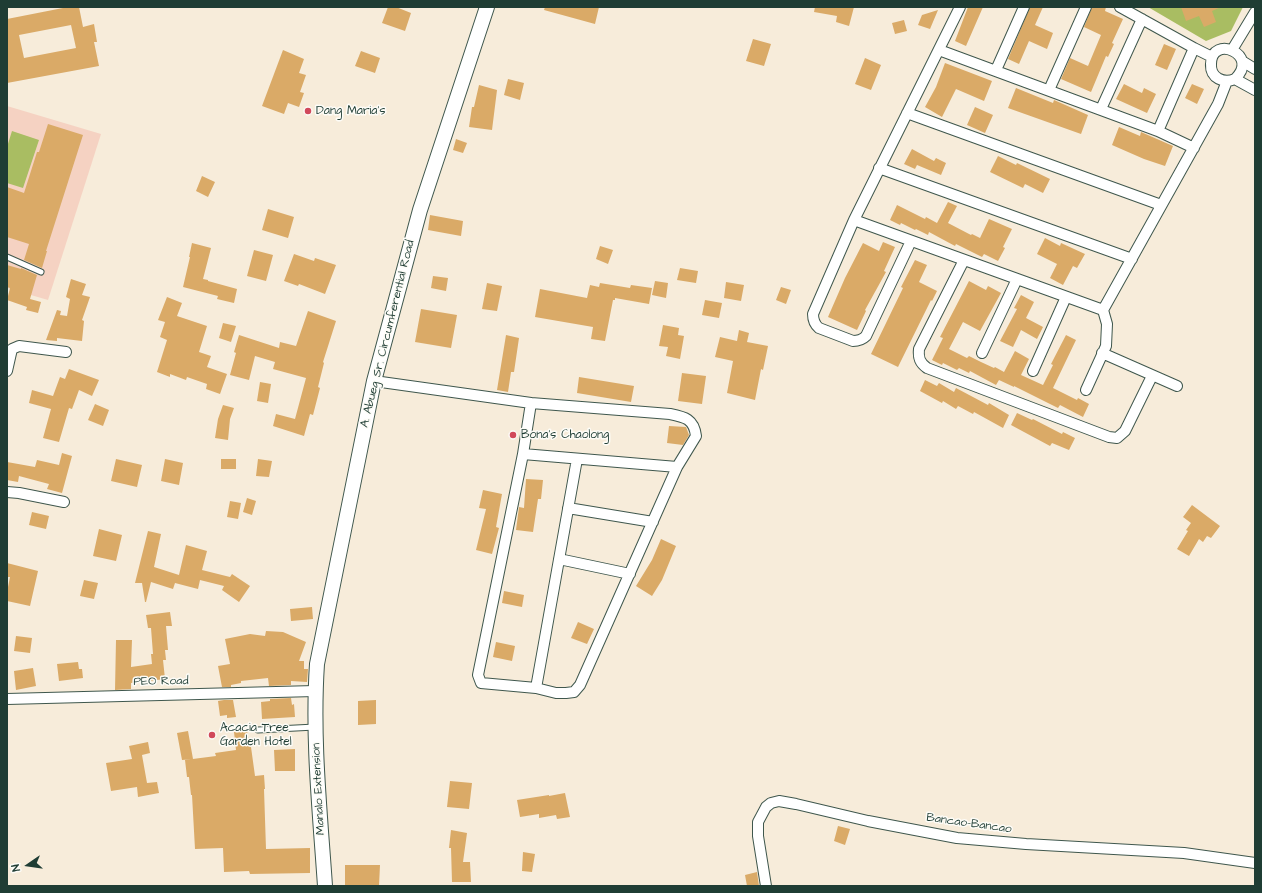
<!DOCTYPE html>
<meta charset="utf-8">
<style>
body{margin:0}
#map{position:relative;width:1262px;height:893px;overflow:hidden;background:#f7ecda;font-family:"Architects Daughter",sans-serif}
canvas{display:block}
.frame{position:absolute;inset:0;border:8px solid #1f3d34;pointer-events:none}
.north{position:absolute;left:8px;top:845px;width:40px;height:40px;-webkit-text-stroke:3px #fdfcf7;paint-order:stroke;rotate:257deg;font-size:11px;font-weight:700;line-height:16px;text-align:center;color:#1f3d34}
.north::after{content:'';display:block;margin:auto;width:14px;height:18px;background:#1f3d34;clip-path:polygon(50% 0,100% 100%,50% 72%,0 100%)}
</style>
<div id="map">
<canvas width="1262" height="893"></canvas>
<div class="frame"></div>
<div class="north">N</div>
</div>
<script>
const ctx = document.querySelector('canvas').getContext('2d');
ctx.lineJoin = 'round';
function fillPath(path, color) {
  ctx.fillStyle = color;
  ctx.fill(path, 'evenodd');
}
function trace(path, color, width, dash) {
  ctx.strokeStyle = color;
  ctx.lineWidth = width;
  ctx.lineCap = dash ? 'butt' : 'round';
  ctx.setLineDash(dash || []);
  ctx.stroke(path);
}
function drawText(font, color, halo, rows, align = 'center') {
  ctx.font = font + ' "Architects Daughter",sans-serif';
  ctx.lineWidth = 3;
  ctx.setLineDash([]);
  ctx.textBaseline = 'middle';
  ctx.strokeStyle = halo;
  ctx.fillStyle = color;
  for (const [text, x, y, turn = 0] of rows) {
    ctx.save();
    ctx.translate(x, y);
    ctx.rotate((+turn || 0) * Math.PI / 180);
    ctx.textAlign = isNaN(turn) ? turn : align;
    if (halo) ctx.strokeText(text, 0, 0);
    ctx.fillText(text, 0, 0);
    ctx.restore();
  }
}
const built = new Path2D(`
 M7,106L101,134L48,300L7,288Z`);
const green = new Path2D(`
 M1148,7H1243L1231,31L1206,41Z
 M12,131L39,140L23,188L7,183V147Z`);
const building = new Path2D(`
 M68,7H79L83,27L94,24L97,42H94L99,66L7,83V19ZM71,25L76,48L24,58L19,35Z
 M388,7H396L411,13L405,31L382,23Z
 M545,7H599L595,24L544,10Z
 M815,7H854L849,26L836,22L837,16L814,12Z
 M968,7H983L966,46L955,41Z
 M1030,7H1043L1035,25L1053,33L1047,49L1029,41L1019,64L1008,59Z
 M1092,7H1106L1105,11L1123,19L1112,43L1114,44L1108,57L1106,56L1091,92L1061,79L1070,58L1088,66L1101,35L1084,27Z
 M1181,7H1221L1212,11L1216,22L1204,27L1199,16L1186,21Z
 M938,10L930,29L918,25L922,15Z
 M904,20L907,31L895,34L892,23Z
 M753,39L771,44L764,66L746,61Z
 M1164,44L1176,49L1167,70L1155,65Z
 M283,50L304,59L299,73L306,75L300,92L304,93L299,107L288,103L284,114L262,106Z
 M361,51L380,58L375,73L355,66Z
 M865,58L881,65L871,90L855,84Z
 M945,63L992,81L984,101L956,89L942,117L925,107L936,87Z
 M508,79L524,83L520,100L504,95Z
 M1124,84L1142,93L1144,88L1156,94L1147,113L1116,99Z
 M1192,84L1204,89L1197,104L1185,98Z
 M479,85L497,90L492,130L469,127L472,107H474Z
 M1016,88L1053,103L1054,100L1088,115L1081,134L1008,108Z
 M975,107L993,115L985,133L967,125Z
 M48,124L83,135L46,251H47L42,268L24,260L29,244L7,237V187L24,193L37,152H39Z
 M1119,127L1140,136L1141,132L1173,146L1165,166L1144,159L1112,145Z
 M456,139L467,143L463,153L453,150Z
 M912,149L934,161L936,158L946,163L941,175L917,165L915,169L904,164Z
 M998,156L1016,165L1017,163L1050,179L1043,193L1025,184L1023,188L990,172Z
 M202,176L215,182L208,197L196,191Z
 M948,202L957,206L948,223L971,235L972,234L980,238L989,219L1012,229L1003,247L1005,248L998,261L984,254L982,257L956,244L955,246L929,232L928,235L916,229L915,230L901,223L900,225L890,220L897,205L925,219L926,217L937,223Z
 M268,209L294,217L288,238L262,230Z
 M430,215L463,221L461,236L428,230Z
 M1045,238L1060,246L1061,243L1085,254L1077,268L1073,266L1063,285L1050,278L1057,264L1037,254Z
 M883,242L895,247L884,271L886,272L865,310L866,311L857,330L828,317L845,278L863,243L879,251Z
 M192,243L211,248L203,279L208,280V281L237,289L234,303L217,299L218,296L183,287L190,257H189Z
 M600,246L613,250L608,264L596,259Z
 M254,250L273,255L266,281L247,276Z
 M294,254L314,261L315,258L336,265L325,294L299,284L298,286L284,281Z
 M915,260L927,265L919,282L937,291L932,301L931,300L898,367L871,354L903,288L901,287Z
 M7,265L21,269V268L37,275L30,299L41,302L38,313L26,310L27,307L7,300L10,288L7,287Z
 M680,268L698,271L696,283L677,280Z
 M433,276L448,278L446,291L431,288Z
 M71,279L86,284L82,295L90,297L82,320L84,321L82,341L57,338V341L46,340L57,310L61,311L60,315L67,316L70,299L66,297Z
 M655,281L668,283L666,298L652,295Z
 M969,281L986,290L988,286L1001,293L980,331L963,322L949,349L967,358L969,356L981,362L994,368L995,367L1004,372L1015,351L1029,359L1021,375L1043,385L1053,365L1051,364L1066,335L1076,340L1053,388L1077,400L1078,398L1089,404L1083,417L1060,405L1058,408L1014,386V387L999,380L996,385L970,371L969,373L959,368L957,370L943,363L942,365L932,360L943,338L940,337Z
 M726,282L744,285L741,301L724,298Z
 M487,283L502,286L497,311L482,309Z
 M600,283L630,288L631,285L652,288L649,304L615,298V300H613L605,341L591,339L593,327L535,317L540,289L587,298L590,285L599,287Z
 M781,287L791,290L786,304L776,300Z
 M1021,295L1034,302L1026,318L1043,327L1037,339L1021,330L1013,347L1000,341L1017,309L1014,308Z
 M167,297L182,303L177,316L207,326L199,352L211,356L207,367L227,374L220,394L206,389L207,384L187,377L186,380L170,374V377L157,372L167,340L160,337L165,322L158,320Z
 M705,300L722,303L719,318L702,315Z
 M421,309L457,315L451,348L415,342Z
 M308,311L336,321L323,362L324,363L318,387L320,388L313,415L310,414L304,436L273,426L276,414L295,419L306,378L273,369L275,362L255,356L249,380L230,375L236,353L234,352L239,335L279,348L280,342L296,346Z
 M223,323L236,326L231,342L219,338Z
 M663,325L679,328L678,335L684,336L680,359L666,356L668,347L659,346Z
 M739,330L749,333L747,342L768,346L763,370L761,369L755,400L727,393L733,361L715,357L720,337L737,341Z
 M506,335L519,338L514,372H511L508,392L497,390Z
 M69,369L99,380L92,396L79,390L72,409L69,408L59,442L43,438L51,409L29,403L32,390L53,396L60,377L65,379Z
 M682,373L706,376L702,404L678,401Z
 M579,377L634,386L631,402L577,393Z
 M925,380L937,386L939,383L954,392L956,388L988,405L989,403L1009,415L1003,428L974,412L973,414L958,406L956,409L943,401L942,403L920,391Z
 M260,382L271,384L268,403L257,401Z
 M95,404L109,410L103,426L88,420Z
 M223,405L234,408L230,419L228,440L215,438L218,419Z
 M1017,413L1032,420L1033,419L1062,434L1063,432L1075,438L1069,450L1052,443L1050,446L1011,425Z
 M669,426L686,427L689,435L683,445L667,443Z
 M62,453L72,456L62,493L47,489L49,484L19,476L18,482L7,480V462L35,467L37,460L59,465Z
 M116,459L142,465L137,487L111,481Z
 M165,459L183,463L179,485L161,481Z
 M221,459H236V469H221Z
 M258,459L272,461L269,477L256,476Z
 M526,479L543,480L541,499H538L533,532L516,530L519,507L524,508Z
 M483,490L502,494L496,527L499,528L492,554L476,550L486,509L479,508Z
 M247,498L256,501L252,515L243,512Z
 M230,501L241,503L238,519L227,517Z
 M1192,505L1220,526L1211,538L1207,536L1203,542L1199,539L1189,556L1177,549L1188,531L1186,530L1191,523L1183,517Z
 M32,512L49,516L46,529L29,525Z
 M99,529L122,535L116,561L93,556Z
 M148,531L161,534L154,567L179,575L186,545L207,551L202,570L230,577L232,574L250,586L239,602L222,590L224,586L200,580L198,589L175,583L173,589L151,582L146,602H145L142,583H135Z
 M661,539L676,546L662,580L652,596L636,586L652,560Z
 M7,563L38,571L30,606L7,601V592L10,577H7Z
 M84,580L98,583L94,599L80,596Z
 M504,591L524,595L522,607L502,603Z
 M312,607L313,619L291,621L290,609Z
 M170,612L172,626H166L168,650H165L166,660H163L165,679L131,683V689L115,690L116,640H132L131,667L152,664L151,654H153L151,628H148L146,615Z
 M578,622L594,629L587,644L571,638Z
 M266,631L283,632L306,642L299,661H304V669H308L307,682L291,681V685L269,686L268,678L241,681V683L231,685V687H222L218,666L230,664L225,639L250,634L265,636Z
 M16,636L32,638L30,653L14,651Z
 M496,642L515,646L512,661L493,657Z
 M78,662L79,669H82L83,678L59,681L57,664Z
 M33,668L36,686L16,690L14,671Z
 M291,698L292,705L294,704L295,717L262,719L261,702L270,701V699Z
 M224,700H233L236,717L227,718V715L220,716L218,701Z
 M376,700V724L358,725V701Z
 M188,731L193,759L182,760L177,733Z
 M247,731L250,747H251L255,776L264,775L265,789H264L266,849L310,848V873L250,874L249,871L224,872L223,848L195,849L192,795H191L189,777H187L185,760L216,756L215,753L236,750L234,732Z
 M148,742L150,753L142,755L147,783L157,782L159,793L138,797L137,787L111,791L106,763L132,759L129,746Z
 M295,749V771H275L274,750Z
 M450,781L472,783L469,809L447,807Z
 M565,793L570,817L557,819L556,815L539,818V814L520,817L517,800L549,795V796Z
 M838,826L850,829L845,845L834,841Z
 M451,830L467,833L463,862H470L471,882H452L451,848H449Z
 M523,852L535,854L532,872L522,871Z
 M345,865H380L379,886H345Z
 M757,872L759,886H747L745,875Z`);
const lane = new Path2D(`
 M7,257L41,272
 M258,730L315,727`);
const street = new Path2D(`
 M1120,7L1194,48L1212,57
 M939,50L1158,131L1194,148
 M1232,50L1255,12
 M1242,61L1255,69
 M996,70L1024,7
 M1235,79C1261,54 1211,34 1211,64C1210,78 1224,84 1235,79L1255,90
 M1049,90L1086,7
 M1101,109L1142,19
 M907,113L1161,205
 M1158,131L1194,48
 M879,168L1132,259
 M854,220L1103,310
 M911,241L866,336C862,340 858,341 853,341L819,328C814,324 813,320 813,314L854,220L960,7
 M964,260L919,349C918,358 920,363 927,368L1109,437L1117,438L1125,431L1152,376
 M982,353L1017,279
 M1102,353L1177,386
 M7,371L12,349L19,346L66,352
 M1033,371L1066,297
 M374,381L531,403L670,414C685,417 694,419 696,436L677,467L580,685L574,692L566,693H556L536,688L481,683L478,675L523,454L531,403
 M1086,390L1106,346L1107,324L1103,310L1218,104L1227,81
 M523,454L677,467
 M7,492L19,493L64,502
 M568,508L653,522
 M559,559L630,574
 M536,688L577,459
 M7,699L315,691
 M766,886L758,836V822L766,807L771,803L779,801L796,804L868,821L957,838L1026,844L1184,853L1255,863`);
const secondary = new Path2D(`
 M325,886C320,812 312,738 317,664L374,381L420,210L487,7`);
const markers = [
 [308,111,4,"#d1495b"],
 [513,435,4,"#d1495b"],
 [212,735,4,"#d1495b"]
];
const poiNames = [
 ["Dang Maria's",316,111],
 ["Bona’s Chaolong",521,435],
 ["Acacia Tree",220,728],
 ["Garden Hotel",220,742]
];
const streetNames = [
 ["A. Abueg Sr. Circumferential Road",388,334,-76],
 ["PEO Road",161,682,-1],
 ["Manalo Extension",319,789,-93],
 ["Bancao-Bancao",969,824,8]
];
fillPath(built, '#f5d2c2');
fillPath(green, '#a9bd62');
fillPath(building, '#daaa67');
trace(lane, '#3f574d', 7);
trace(street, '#3f574d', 12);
trace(secondary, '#3f574d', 16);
trace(lane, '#fff', 5);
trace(street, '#fff', 10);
trace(secondary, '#fff', 14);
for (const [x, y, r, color] of markers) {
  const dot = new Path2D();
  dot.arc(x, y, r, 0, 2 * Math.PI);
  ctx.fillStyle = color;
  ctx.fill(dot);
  trace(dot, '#fdfcf7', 1.5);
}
drawText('12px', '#1f3d34', '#fdfcf7', poiNames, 'left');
drawText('12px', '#1f3d34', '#fdfcf7', streetNames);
</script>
